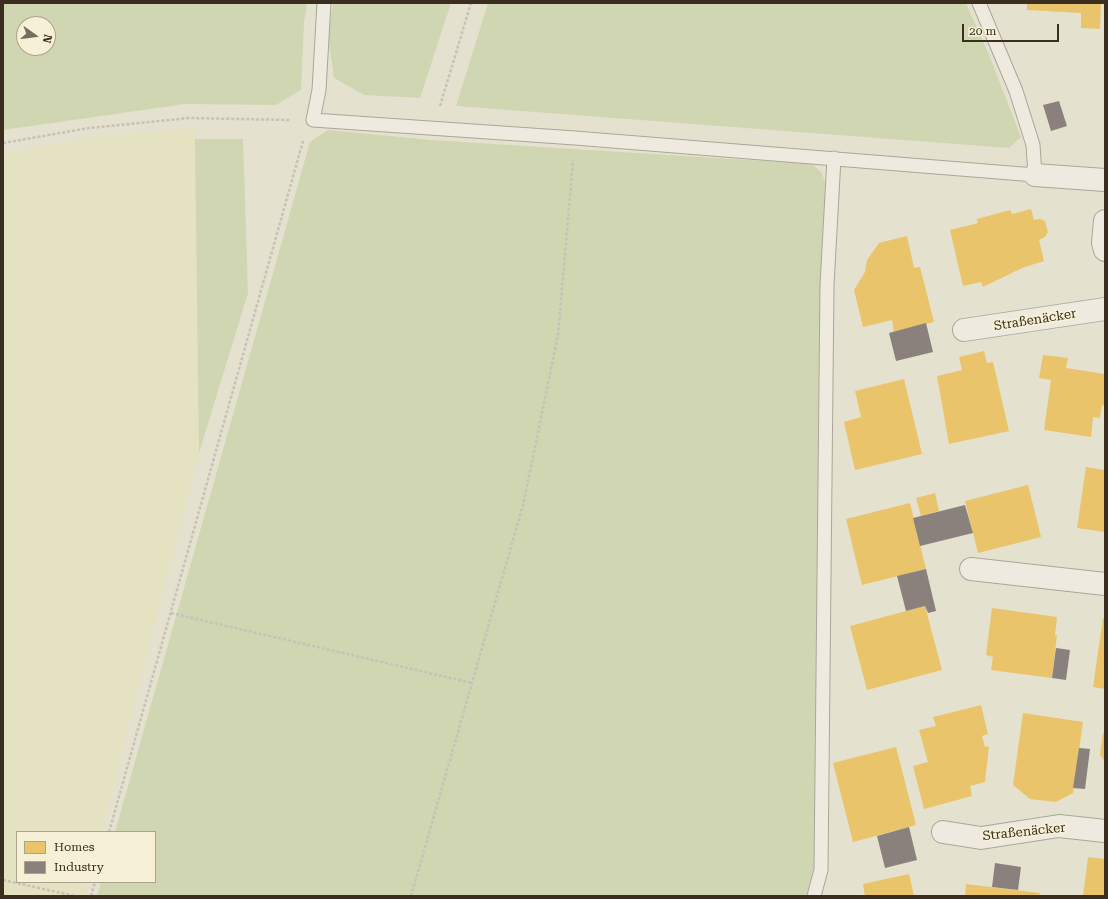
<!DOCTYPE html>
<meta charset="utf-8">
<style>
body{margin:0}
#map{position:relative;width:1108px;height:899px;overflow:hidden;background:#e5e1cf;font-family:"Roboto Serif",serif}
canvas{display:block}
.frame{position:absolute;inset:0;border:4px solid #3a2f1f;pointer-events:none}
.legend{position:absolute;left:16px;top:831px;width:140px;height:52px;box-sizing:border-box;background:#f6f0d6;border:1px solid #aba38d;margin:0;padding:5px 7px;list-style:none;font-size:12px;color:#3a2f1f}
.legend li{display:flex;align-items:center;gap:8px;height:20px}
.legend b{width:20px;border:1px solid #aba38d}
.north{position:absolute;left:16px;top:16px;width:40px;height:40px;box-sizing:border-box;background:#f6f0d6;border:1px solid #aba38d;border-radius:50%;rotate:104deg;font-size:11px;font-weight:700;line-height:16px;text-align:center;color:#3a2f1f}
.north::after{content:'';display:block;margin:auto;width:14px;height:18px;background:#766d5d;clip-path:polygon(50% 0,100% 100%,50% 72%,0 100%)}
.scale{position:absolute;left:962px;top:24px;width:97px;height:18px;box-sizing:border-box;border:2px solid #3a2f1f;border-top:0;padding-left:5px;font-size:12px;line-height:14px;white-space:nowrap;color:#3a2f1f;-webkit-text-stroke:3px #f6f0d6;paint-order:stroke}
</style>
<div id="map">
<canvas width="1108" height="899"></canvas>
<div class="frame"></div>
<ul class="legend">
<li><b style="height:11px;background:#e9c46a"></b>Homes</li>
<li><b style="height:11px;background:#8a817c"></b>Industry</li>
</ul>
<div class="north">N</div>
<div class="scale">20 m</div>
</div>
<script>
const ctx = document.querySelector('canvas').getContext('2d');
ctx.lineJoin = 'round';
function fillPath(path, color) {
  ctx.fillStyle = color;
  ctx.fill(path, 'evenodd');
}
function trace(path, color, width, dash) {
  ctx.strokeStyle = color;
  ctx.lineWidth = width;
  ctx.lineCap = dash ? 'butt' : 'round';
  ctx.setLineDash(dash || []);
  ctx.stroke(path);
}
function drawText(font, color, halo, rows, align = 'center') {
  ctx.font = font + ' "Roboto Serif",serif';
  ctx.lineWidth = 4;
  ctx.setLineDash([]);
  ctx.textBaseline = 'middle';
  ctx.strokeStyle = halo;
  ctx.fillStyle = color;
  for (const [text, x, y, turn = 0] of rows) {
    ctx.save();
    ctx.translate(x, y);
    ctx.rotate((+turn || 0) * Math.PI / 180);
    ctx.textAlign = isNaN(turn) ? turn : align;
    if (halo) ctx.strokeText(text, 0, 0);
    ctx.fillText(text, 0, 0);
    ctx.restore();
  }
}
const farmland = new Path2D(`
 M195,128L199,453L101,832H17V882H88L84,896H3V154L88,138Z`);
const green = new Path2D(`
 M3,3H307L304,23L301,90L276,105L185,104L3,130ZM24,24H48V48H24Z
 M333,3H451L420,98L364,95L334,78L328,37Z
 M488,3H966L987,50L1021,137L1009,148L456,106Z
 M328,130L431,140L812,164L822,173L825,183L814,868L806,896H97L101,882H155V832H115L310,142Z
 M195,139H243L248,293L199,453Z`);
const homes = new Path2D(`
 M1027,3H1101L1100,29L1081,28V13L1027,10Z
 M1031,209L1034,220L1040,219L1045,221L1048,232L1045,237L1039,240L1044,261L1022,268L983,287L981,282L963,286L950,230L978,223L977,219L1010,210L1012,214Z
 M907,236L914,268L920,267L934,322L894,332L892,320L863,327L854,290L865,272L867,260L879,243Z
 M984,351L987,363L993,362L1009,431L949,444L937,376L962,370L959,357Z
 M1043,355L1068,358L1066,368L1105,374V406L1102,405L1100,418L1093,417L1091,437L1044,430L1051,380L1039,378Z
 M904,379L922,454L855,470L844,422L861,417L855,391Z
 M1086,467L1105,470V532L1077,528Z
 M1028,485L1041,537L978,553L965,501Z
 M935,493L939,511L921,516L916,498Z
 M910,503L926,569L862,585L846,519Z
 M925,606L942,670L867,690L850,626Z
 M992,608L1057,617L1055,635H1057L1052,678L991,670L993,657L986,655Z
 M1103,618H1105V689L1093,687Z
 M981,705L988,734L982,736L985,747L989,746L985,782L970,786L972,796L924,809L913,766L928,762L919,730L936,726L933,717Z
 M1023,713L1083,722L1073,793L1056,802L1030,799L1013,785Z
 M1105,732V762L1100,755L1103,733Z
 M896,747L916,825L853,842L833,763Z
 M1088,857L1105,859V896H1083Z
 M909,874L914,896H865L863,884Z
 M966,884L1040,893L1039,896H965Z`);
const industry = new Path2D(`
 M1059,101L1067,126L1051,131L1043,105Z
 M926,323L933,352L896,361L889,333Z
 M965,505L973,533L920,546L913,518Z
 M926,569L936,611L928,613L925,606L906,611L897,576Z
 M1056,648L1070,650L1066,680L1052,678Z
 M1079,748L1090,749L1085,789L1073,788Z
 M909,827L917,860L885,868L877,836Z
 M995,863L1021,867L1018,890L992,887Z`);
const path = new Path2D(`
 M440,106L471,3
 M3,143L89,128L188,118L290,120
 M171,613L472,683
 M109,832L303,141
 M3,880L75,896
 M91,896L95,882
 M411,896L523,505L558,335L573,160`);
const lane = new Path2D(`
 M324,3L319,90L313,120L575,138L1035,175L1033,145L1016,91L979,3
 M814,896L821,870L827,285L834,158`);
const street = new Path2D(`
 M1035,175L1105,180
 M1105,221L1103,243L1105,250
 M964,330L1105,309
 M971,569L1105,584
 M943,832L981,838L1059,826L1105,831`);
const streetNames = [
 ["Straßenäcker",1035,320,-9],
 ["Straßenäcker",1024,832,-6]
];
fillPath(farmland, '#e4e2c0');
fillPath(green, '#d1d6b2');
fillPath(homes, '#e9c46a');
fillPath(industry, '#8a817c');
trace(lane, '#aba697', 15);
trace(street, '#aba697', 24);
trace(path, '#c6c2b7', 2.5, [3, 2]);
trace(lane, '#eeeae0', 13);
trace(street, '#eeeae0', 22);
drawText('13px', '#3a2f1f', '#f6f0d6', streetNames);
</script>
